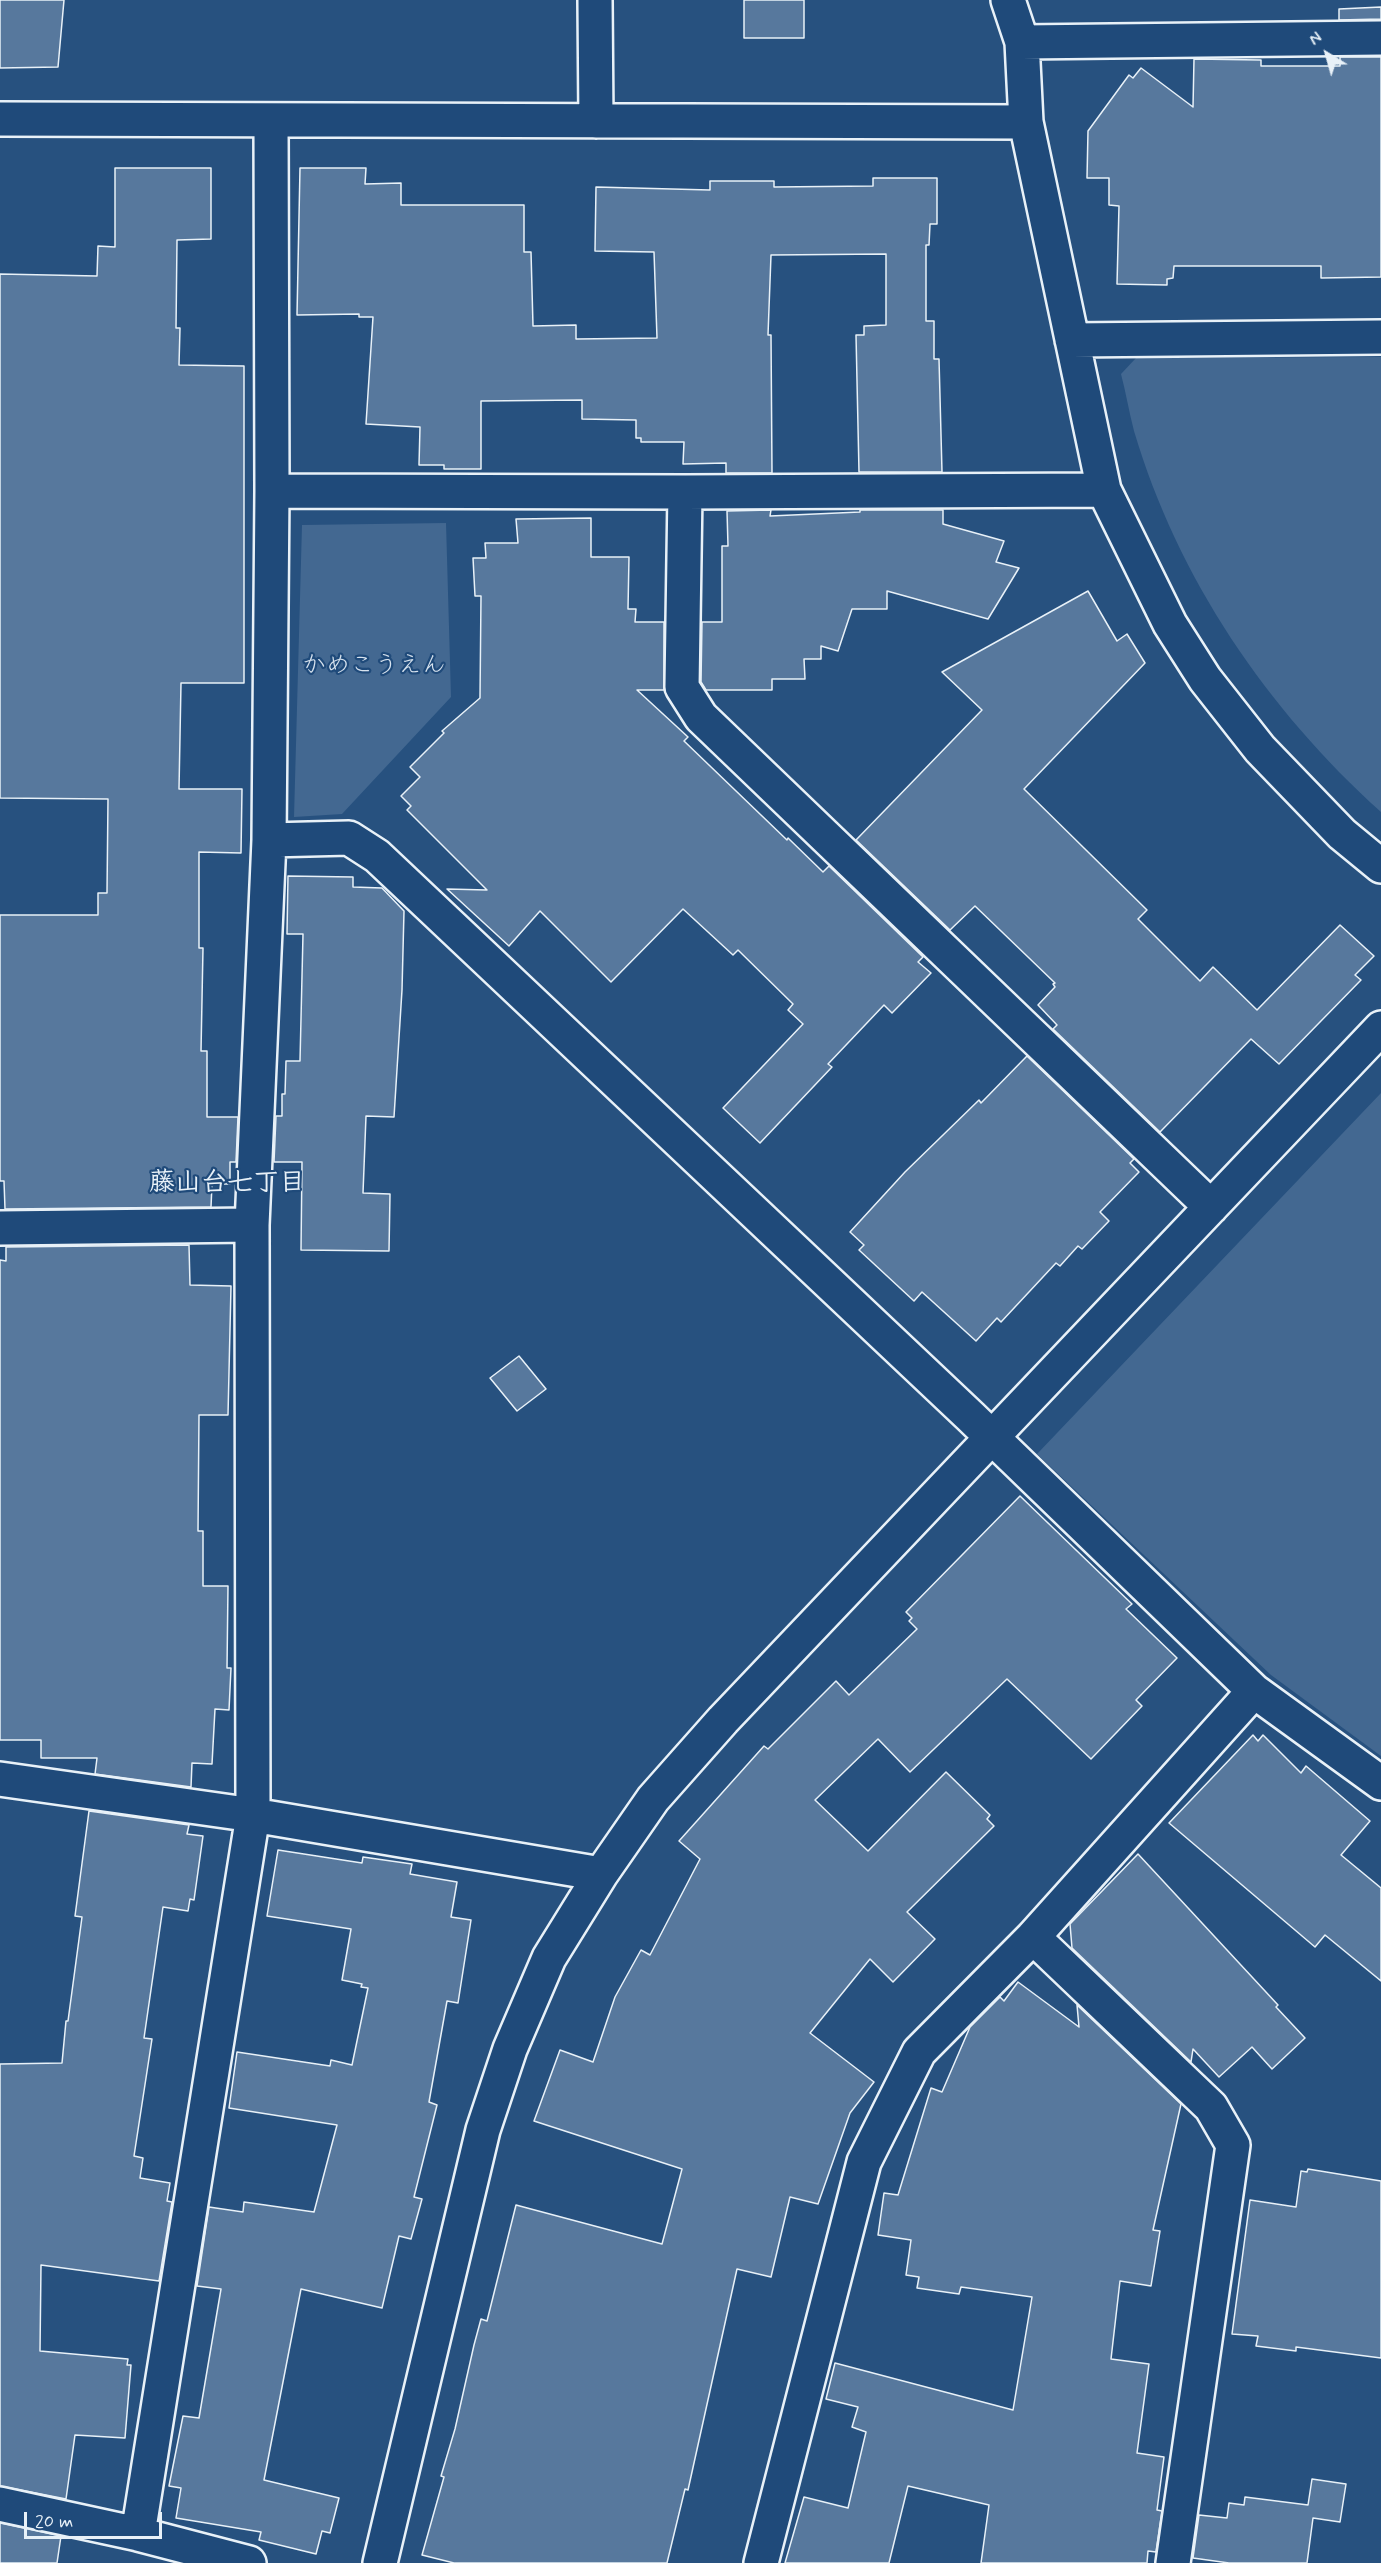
<!DOCTYPE html>
<meta charset="utf-8">
<style>
body{margin:0}
#map{position:relative;width:1381px;height:2563px;overflow:hidden;background:#27517f;font-family:Mynerve,sans-serif}
canvas{display:block}
.north{position:absolute;left:1297px;top:24px;width:60px;height:60px;-webkit-text-stroke:4px #1f4a7a;paint-order:stroke;rotate:323deg;font-size:16px;font-weight:700;line-height:24px;text-align:center;color:#e8f1f8}
.north::after{content:'';display:block;margin:auto;width:21px;height:27px;background:#e8f1f8;clip-path:polygon(50% 0,100% 100%,50% 72%,0 100%)}
.scale{position:absolute;left:24px;top:2512px;width:138px;height:27px;box-sizing:border-box;border:3px solid #e8f1f8;border-top:0;padding-left:8px;font-size:18px;line-height:21px;white-space:nowrap;color:#e8f1f8;-webkit-text-stroke:4px #1f4a7a;paint-order:stroke}
</style>
<div id="map">
<canvas width="1381" height="2563"></canvas>
<div class="north">N</div>
<div class="scale">20 m</div>
</div>
<script>
const ctx = document.querySelector('canvas').getContext('2d');
ctx.lineJoin = 'round';
function fillPath(path, color) {
  ctx.fillStyle = color;
  ctx.fill(path, 'evenodd');
}
function trace(path, color, width, dash) {
  ctx.strokeStyle = color;
  ctx.lineWidth = width;
  ctx.lineCap = dash ? 'butt' : 'round';
  ctx.setLineDash(dash || []);
  ctx.stroke(path);
}
function drawText(font, color, halo, rows, align = 'center') {
  ctx.font = font + ' Mynerve,"Klee One",sans-serif';
  ctx.lineWidth = 4.5;
  ctx.setLineDash([]);
  ctx.textBaseline = 'middle';
  ctx.strokeStyle = halo;
  ctx.fillStyle = color;
  for (const [text, x, y, turn = 0] of rows) {
    ctx.save();
    ctx.translate(x, y);
    ctx.rotate((+turn || 0) * Math.PI / 180);
    ctx.textAlign = isNaN(turn) ? turn : align;
    if (halo) ctx.strokeText(text, 0, 0);
    ctx.fillText(text, 0, 0);
    ctx.restore();
  }
}
const green = new Path2D(`
 M1381,357V812C1267,709 1178,579 1134,431C1129,412 1126,393 1121,374L1136,358Z
 M446,523L451,697L342,814L294,817L302,525Z
 M1381,1093V1756L1271,1675L1037,1454Z`);
const building = new Path2D(`
 M0,0H64L58,67L0,68Z
 M744,0H804V38H744Z
 M1381,7V19L1339,20V9Z
 M1340,57H1381V277L1321,278V266H1174L1173,278L1167,279V285L1117,284L1119,206L1109,205V178H1087L1088,131L1129,75L1133,78L1141,68L1193,107L1194,59L1261,60V66H1340Z
 M115,168H211V239L177,240L176,328H180L179,365L244,366V683H181L179,789H242L241,853L199,852V948H203L201,1051H207V1117H238L236,1162H230V1184H212L211,1207L5,1209L4,1181H0V915H98V893H107L108,799L0,798V274L97,276L98,246L115,247Z
 M300,168H366L365,184L401,183V205H524V252H531L533,326L576,325V339L657,338L654,252L595,251L596,187L710,190V181H774V187L873,186V178H937V224H930L929,245H926V321H934V359H939L942,472H859L856,335H864V326L886,325V254L771,255L768,335H771L772,473H726V463L683,464L684,442H641V438H636V420L582,419V400L481,401V469H444V465H419L420,427L366,424L373,317H359V314L297,315Z
 M771,510L770,516L860,512V510H943V524L1004,541L996,562L1019,568L988,619L887,591V609H852L838,651L821,646V659H804L805,679H772V690H706L701,682L702,622H722V546H728L727,511Z
 M591,518V557H629L628,609H636L635,622H664V690H637L688,737L684,741L787,840L788,838L823,872L829,866L923,957L918,962L931,973L892,1013L884,1005L828,1064L832,1067L760,1143L723,1108L803,1024L788,1010L793,1004L738,950L733,955L683,909L611,982L540,911L509,946L447,889L487,890L407,810L411,806L401,796L420,777L410,767L444,733L442,731L480,698L481,596H475L473,558H486L485,543H518L516,519Z
 M1088,591L1117,641L1127,634L1145,663L1024,789L1147,910L1138,919L1200,981L1213,967L1257,1010L1340,925L1374,956L1355,975L1361,980L1279,1064L1251,1039L1160,1132L1053,1029L1057,1025L1038,1005L1055,987L1053,984L1055,983L975,906L950,930L856,840L982,710L942,672Z
 M288,876L353,877V887L382,888L404,911L402,990L394,1117L366,1116L363,1193L390,1194L389,1251L301,1250L302,1162H274L276,1116H282V1094H285L286,1061H300L303,934H287Z
 M1027,1056L1134,1159L1130,1163L1139,1172L1100,1212L1109,1221L1082,1249L1078,1246L1060,1266L1056,1263L1001,1322L997,1318L976,1341L922,1292L914,1301L859,1250L864,1245L850,1232L905,1172L979,1100L981,1103Z
 M189,1245L190,1285L231,1286L228,1415H199L198,1531H203V1586H228L227,1668H231L229,1710L215,1709L212,1764L192,1763L191,1787L95,1774L97,1758H41V1740H0V1260L6,1261V1247Z
 M519,1356L546,1389L517,1411L490,1378Z
 M1020,1496L1132,1604L1126,1609L1177,1658L1136,1700L1142,1706L1091,1759L1007,1679L910,1772L878,1739L815,1800L868,1851L946,1772L990,1815L987,1819L994,1826L907,1912L935,1939L893,1982L870,1959L810,2033L874,2082L850,2113L818,2204L790,2197L771,2277L737,2269L688,2490L685,2489L667,2563H454L422,2555L444,2477L441,2476L455,2429L474,2345L481,2319L487,2321L516,2205L662,2244L682,2169L534,2121L560,2050L593,2062L615,1997L641,1950L650,1955L700,1859L679,1841L764,1746L768,1749L836,1681L849,1695L917,1629L909,1621L912,1618L906,1612Z
 M1253,1735L1258,1741L1263,1735L1301,1773L1306,1766L1370,1821L1341,1855L1381,1888V1981L1325,1935L1315,1947L1169,1823Z
 M89,1811L189,1825L187,1834L203,1836L194,1900L190,1899L188,1911L163,1907L144,2038L152,2039L134,2156L143,2158L140,2178L170,2183L167,2201L172,2202L159,2281L41,2265L40,2351L128,2359L127,2365H131L125,2438L75,2435L66,2499L0,2486V2064L62,2063L66,2021H68L82,1917L75,1916Z
 M278,1850L362,1863L363,1857L412,1864L410,1874L457,1882L451,1917L471,1920L458,2003L447,2001L429,2102L437,2105L414,2197L422,2199L411,2239L399,2236L382,2308L301,2289L264,2480L339,2498L330,2533L322,2531L316,2554L259,2540L261,2532L176,2518L181,2488L169,2486L183,2416L199,2418L221,2289L197,2286L209,2207L243,2212L244,2202L314,2212L337,2125L229,2108L237,2052L330,2066L331,2060L352,2065L368,1988L361,1987L362,1984L342,1980L351,1929L267,1916Z
 M1138,1854L1278,2005L1276,2007L1305,2038L1272,2069L1252,2047L1219,2077L1193,2049L1191,2062L1072,1948L1070,1924Z
 M1018,1982L1079,2027L1077,2005L1181,2104L1153,2230L1160,2231L1151,2286L1120,2281L1111,2359L1149,2364L1137,2453L1164,2457L1157,2510L1162,2511L1156,2552L1148,2551L1147,2563H981L989,2505L908,2486L889,2563H785L804,2497L848,2508L866,2432L852,2427L858,2407L826,2399L835,2363L1013,2410L1032,2297L961,2287L959,2294L917,2288L919,2277L906,2275L911,2240L878,2235L884,2193L898,2195L931,2088L942,2092L970,2027L1000,1997L1004,2001Z
 M1308,2169L1381,2181V2358L1296,2347V2351L1256,2346L1258,2336L1232,2334L1250,2200L1296,2207L1301,2171L1307,2172Z
 M1312,2479L1346,2484L1340,2522L1313,2518L1307,2563H1229L1193,2558L1199,2515L1227,2518L1229,2503L1244,2505L1245,2497L1308,2505Z
 M0,2523L61,2536L57,2563H0Z`);
const minor = new Path2D(`
 M595,0L596,121
 M1008,0L1022,42L1026,122L1104,490L1170,624L1205,679L1260,749L1342,834L1381,866
 M1022,42L1381,38
 M0,119L1026,122
 M1072,340L1381,337
 M272,491L685,492L1104,490
 M685,492L682,687L701,717L1211,1207
 M269,840L349,838L377,856L971,1417L1254,1691L1381,1783
 M0,1228L252,1225
 M0,1779L253,1815L601,1874
 M1033,1937L1211,2107L1233,2145L1173,2563
 M0,2504L138,2534L249,2563
 M138,2534L253,1815L252,1225L269,840L272,491L271,120
 M380,2563L483,2130L510,2049L549,1958L601,1874L653,1799L723,1720L1381,1028
 M761,2563L864,2162L919,2052L1033,1937L1254,1691`);
const parkNames = [
 ["かめこうえん",374,667]
];
const neighbourhoodNames = [
 ["藤山台七丁目",227,1185]
];
fillPath(green, '#436891');
fillPath(building, '#57789d');
trace(building, '#e8f1f8', 1.5);
trace(minor, '#e8f1f8', 38);
trace(minor, '#1f4a7a', 33);
drawText('24px', '#d8e3ee', '#1f4a7a', parkNames);
drawText('bold 26px', '#e8f1f8', '#1f4a7a', neighbourhoodNames);
</script>
